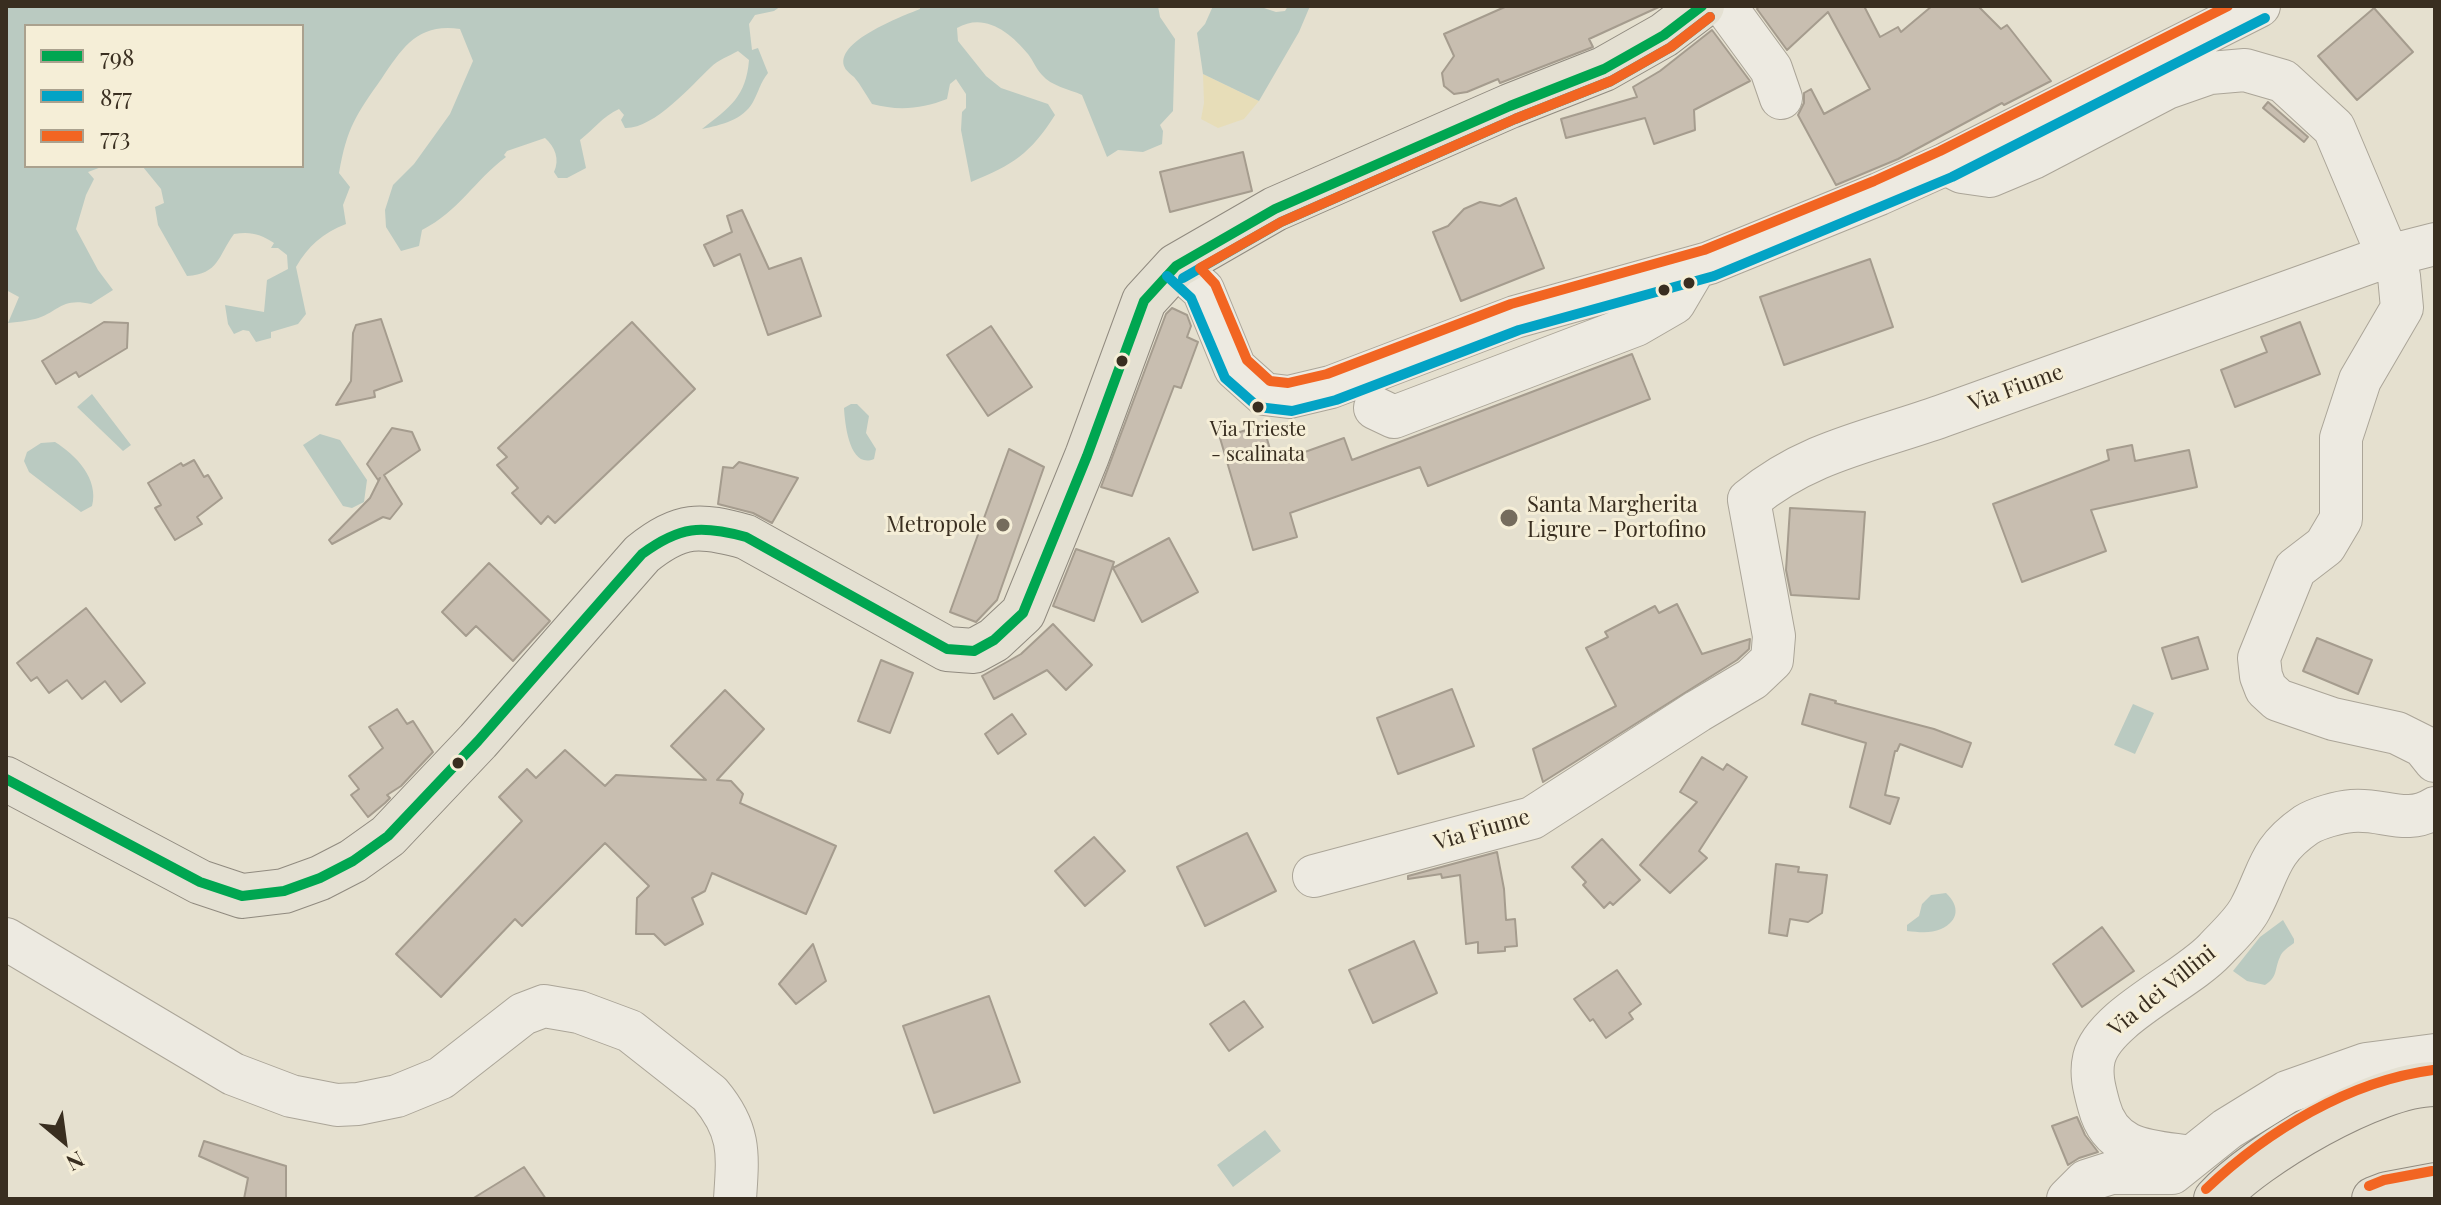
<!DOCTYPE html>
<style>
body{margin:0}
#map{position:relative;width:2441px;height:1205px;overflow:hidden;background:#e5e0cf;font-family:"Playfair Display",serif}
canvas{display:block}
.frame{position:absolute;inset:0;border:8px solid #392e20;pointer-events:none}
.legend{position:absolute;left:24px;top:24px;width:280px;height:144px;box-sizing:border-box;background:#f5eed7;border:2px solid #aaa18e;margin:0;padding:10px 14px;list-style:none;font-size:24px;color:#392e20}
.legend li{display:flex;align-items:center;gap:16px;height:40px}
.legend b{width:40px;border:2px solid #aaa18e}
.north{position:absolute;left:24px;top:1101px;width:80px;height:80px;-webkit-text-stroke:6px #f5eed7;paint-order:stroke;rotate:151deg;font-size:22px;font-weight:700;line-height:32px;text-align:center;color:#392e20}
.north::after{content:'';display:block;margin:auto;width:28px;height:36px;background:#392e20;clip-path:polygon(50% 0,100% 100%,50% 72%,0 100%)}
</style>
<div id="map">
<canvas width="2441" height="1205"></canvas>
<div class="frame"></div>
<ul class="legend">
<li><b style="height:10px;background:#00a651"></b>798</li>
<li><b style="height:10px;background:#03a3c5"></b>877</li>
<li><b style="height:10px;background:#f26522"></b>773</li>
</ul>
<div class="north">N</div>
</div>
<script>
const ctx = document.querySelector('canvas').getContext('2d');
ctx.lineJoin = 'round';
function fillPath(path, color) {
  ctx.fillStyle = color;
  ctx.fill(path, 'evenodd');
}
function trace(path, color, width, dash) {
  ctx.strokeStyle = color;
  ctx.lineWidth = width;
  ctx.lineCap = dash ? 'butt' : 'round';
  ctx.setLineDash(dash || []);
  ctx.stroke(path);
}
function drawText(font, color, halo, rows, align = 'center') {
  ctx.font = font + ' "Playfair Display",serif';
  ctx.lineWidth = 6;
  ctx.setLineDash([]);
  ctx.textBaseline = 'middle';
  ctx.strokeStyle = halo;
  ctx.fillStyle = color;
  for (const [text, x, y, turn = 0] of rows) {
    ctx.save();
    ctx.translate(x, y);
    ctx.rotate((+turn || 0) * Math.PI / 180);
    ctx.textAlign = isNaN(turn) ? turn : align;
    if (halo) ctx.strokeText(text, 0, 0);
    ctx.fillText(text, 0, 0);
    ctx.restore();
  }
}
const sand = new Path2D(`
 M1203,74L1259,101L1244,119L1218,128L1201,119L1204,103Z`);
const water = new Path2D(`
 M6,6H781L774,11L755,15L749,24L752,50L758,48L768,73C760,83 759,91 753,102C743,120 721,125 702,129C730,107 746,97 749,60L738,51C729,56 718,60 711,67C691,86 654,129 625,128L621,120L624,115L619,109C603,116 593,130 580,140L586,168L567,178H558L554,172C560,159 555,147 545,138L507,151L504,155L506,157C474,181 459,211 422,230L419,246L401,251L386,227L385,210L393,185L414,164L450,114L473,61L460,29C418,23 403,47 382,78C356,115 347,127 339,173L350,187L343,205L346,224C323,233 308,246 296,267L306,314L298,324L271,332V338L256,342L249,331L243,330L234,334L228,324L225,305L264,312L267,280L288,269L287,255L278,248H271L274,243C261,234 250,231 234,234C218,256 219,274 187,276L158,225L155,207L164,203L161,189L143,167L132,168L122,166H302V26H26V166H104L88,172L94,179L86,195L76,229L98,270L113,290L91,304C61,297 59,312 35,319C27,321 17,322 8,323L19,297L6,290Z
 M920,6H1158L1160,17L1175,39L1173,111L1160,125L1163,131L1162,144L1143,152L1118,150L1107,157L1082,95C1069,89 1051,86 1042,75C1036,69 1033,60 1028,54C1010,32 984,12 957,28L958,41L986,76L1001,88L1048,104L1055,115C1030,154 1013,165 971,182L961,130L962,112L966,108V94L956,79L950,84L947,99C922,109 898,111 872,104C866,95 861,85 854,77C852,76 845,69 845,68C832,42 903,16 920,9Z
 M1213,6H1258L1276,12L1285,11L1288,6H1310L1299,32L1259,101L1203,74L1197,33L1205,24Z
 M92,394L131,445L123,451L77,407Z
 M851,404H857L869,416L866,433L876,449L874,459C850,469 845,426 844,408Z
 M320,434L340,440L367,480L364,502L352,508L343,506L303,445Z
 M55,442C76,455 99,479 92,506L81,512L29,472L24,461L27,452L41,443Z
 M2133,704L2154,713L2135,754L2114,745Z
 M1946,893C1960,906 1959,921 1941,929C1930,934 1918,932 1907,931V925L1919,916L1922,904L1931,895Z
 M2283,920L2294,939V943C2289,947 2282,951 2280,957C2274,970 2278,977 2265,985L2247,981L2233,971L2260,937Z
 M1265,1130L1281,1151L1233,1187L1217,1165Z`);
const building = new Path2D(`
 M1507,6H1661L1589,39L1593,47L1500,83L1498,79L1467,92L1454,94L1444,86L1442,73L1454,56L1444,34Z
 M1759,6H1864L1880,37L1898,27L1901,32L1932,6H1978L2001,29L2007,25L2051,81L2004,105L2002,103L1898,159L1836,185L1798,115L1804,103V93L1811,89L1824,114L1870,89L1828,12L1787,50L1757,9Z
 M2374,8L2413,52L2357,100L2318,56Z
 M1712,30L1750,81L1694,110L1695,130L1654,144L1645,118L1566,138L1561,119L1637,97L1633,87L1660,71Z
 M2268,102L2308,137L2304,142L2263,108Z
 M1243,152L1252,191L1170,212L1160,172Z
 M1516,198L1544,268L1461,301L1433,232L1448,226L1464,209L1480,202L1500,206Z
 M742,210L769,269L801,258L821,316L768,335L740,254L714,266L704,245L732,232L727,216Z
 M1870,259L1893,327L1784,365L1760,297Z
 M1172,308L1187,315L1191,326L1187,337L1198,342L1181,388L1174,386L1132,496L1101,487L1166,314Z
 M381,319L402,381L374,391L375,397L336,405L351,381L353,333L356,325Z
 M104,322L128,323L127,348L79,377L76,372L56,384L42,361Z
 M632,322L695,389L555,523L548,516L541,524L512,493L518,488L497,465L507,457L498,448Z
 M2300,322L2320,374L2235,407L2221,370L2267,352L2261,337Z
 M991,326L1032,387L988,416L947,355Z
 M1632,354L1650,399L1428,486L1420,467L1290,513L1297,537L1253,550L1220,438L1263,425L1274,463L1344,438L1352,460Z
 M392,428L412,432L420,450L384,475L402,504L390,519L383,517L332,544L329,540L370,498L380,478L378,480L367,464Z
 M2132,445L2135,461L2189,450L2197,487L2091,510L2106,551L2022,582L1993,504L2109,460L2107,450Z
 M1009,449L1044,467L997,600L976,622L950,612Z
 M194,460L204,477L208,475L222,498L197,517L202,524L175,540L155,508L161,505L148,483L181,463L183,466Z
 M739,462L798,478L772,523L753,513L718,504L723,467L733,468Z
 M1790,508L1865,512L1859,599L1791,595L1786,570Z
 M1169,538L1198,592L1142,622L1113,568Z
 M1076,549L1114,562L1094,621L1053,606Z
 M489,563L550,621L513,661L476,626L466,636L442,612Z
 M1677,604L1702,654L1750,639L1749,649L1737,660L1543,782L1533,749L1616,706L1586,648L1608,637L1605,632L1655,606L1659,613Z
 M86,608L145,683L121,702L105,681L82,699L67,680L49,693L37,677L31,681L17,663Z
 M1053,624L1092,665L1066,690L1047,670L994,699L982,676L1021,654Z
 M2198,637L2208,669L2172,679L2162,648Z
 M2317,638L2372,660L2358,694L2303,671Z
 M881,660L913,673L890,733L858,721Z
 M1452,689L1474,746L1398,774L1377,718Z
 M725,690L764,729L717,780L731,781L743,794L740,803L836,846L806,914L712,873L705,891L692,898L703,924L665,945L654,934H636L637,898L649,886L605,843L522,926L515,919L441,997L396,954L522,821L499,797L527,769L536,778L565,750L605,786L616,775L706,780L671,746Z
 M1810,694L1836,701L1835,703L1934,729L1971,743L1962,767L1900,744L1897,751H1895L1885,795L1899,798L1890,824L1850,807L1866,743L1802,724Z
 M397,709L407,724L413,721L433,752L401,786L387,795L390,798L385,803L368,817L351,795L359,789L349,776L383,748L369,727Z
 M1012,714L1026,734L998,754L985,734Z
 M1702,757L1723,770L1727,764L1747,777L1699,851L1707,858L1670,893L1640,865L1697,802L1680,792Z
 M1247,833L1276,891L1205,926L1177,867Z
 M1094,837L1125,871L1085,906L1055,871Z
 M1602,839L1640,880L1613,905L1610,902L1604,908L1583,885L1586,882L1572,867Z
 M1497,852L1504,889L1506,920L1515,919L1517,946L1505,947V951L1478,953V942L1466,944L1460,875L1442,878L1441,874L1408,879V876Z
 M1776,864L1799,867L1798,872L1827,875L1822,913L1808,922L1790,919L1787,936L1769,933Z
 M2102,927L2134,971L2082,1007L2053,964Z
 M1414,941L1437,993L1373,1023L1349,970Z
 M813,944L826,981L796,1004L779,984Z
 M1617,970L1641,1004L1629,1013L1633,1019L1606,1038L1593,1019L1590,1021L1574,999Z
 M989,996L1020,1082L934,1113L903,1026Z
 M1244,1001L1263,1027L1229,1051L1210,1024Z
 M2077,1117L2085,1135L2098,1152L2079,1158L2068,1165L2052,1126Z
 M204,1141L286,1166V1199H244L248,1178L199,1156Z
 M524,1167L546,1199H472Z`);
const minor = new Path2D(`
 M1725,6L1771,69L1781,98
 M2435,244L2388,256L2399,276L2402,308L2360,380L2341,438V519L2325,546L2295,569L2259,658L2261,676L2266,689L2278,700L2333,719L2397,733L2423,746L2435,761
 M1176,266L1203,290L1235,368L1264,394L1289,397L1331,387L1515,317L1709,263L1879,194L1946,164L2259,6
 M1375,408L1394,417L1636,325L1674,303L1694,269
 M1314,876L1532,818L1698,711L1752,679L1772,660L1774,636L1749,500C1808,451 1872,441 1942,416C2091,363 2239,309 2388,256L2334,128L2283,81L2245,70L2210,73L2167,88L2033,158L1990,176L1962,172L1946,164
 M6,939L233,1074L291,1096L337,1105L358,1104L397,1096L441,1078L523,1014L544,1006L579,1012L630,1031L710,1094C741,1131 738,1154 735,1199
 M2192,1157C2153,1151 2111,1153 2099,1106C2095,1091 2090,1075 2094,1058C2104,1017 2185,982 2215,950C2226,938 2242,924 2250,909C2270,872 2267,852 2306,825C2317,818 2339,812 2352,811C2383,808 2406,826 2435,808
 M2068,1199L2086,1181L2111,1173H2172L2227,1129L2287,1092L2366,1064L2435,1055`);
const major = new Path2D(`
 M6,779L200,882L242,896L284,891L320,878L353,861L388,836L478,741L642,554C680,523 700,524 746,537L947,649L974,651L994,640L1023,613L1087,456L1144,301L1176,266L1275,209L1510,106L1604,69L1664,35L1702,6
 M2216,1199C2256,1155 2376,1084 2435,1084
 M2374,1199L2387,1194L2435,1185`);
const bus1 = new Path2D(`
 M6,779L200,882L242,896L284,891L320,878L353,861L388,836L478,741L642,554C680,526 701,525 746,537L947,649L974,651L994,640L1023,613L1087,456L1144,301L1176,266L1275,209L1510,106L1604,69L1664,35L1702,6`);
const bus2 = new Path2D(`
 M1167,276L1191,298L1225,378L1258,407L1292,411L1336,400L1519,330L1714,276L1952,177L2265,18
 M1183,278L1281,222L1515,119L1611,81L1671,47L1710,17`);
const bus3 = new Path2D(`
 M1710,17L1671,47L1611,81L1515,119L1281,222L1200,268L1215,284L1247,360L1270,381L1288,383L1327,374L1511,304L1704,250L1874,181L1940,151L2228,6
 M2369,1186L2384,1180L2432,1171
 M2206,1189C2267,1131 2349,1081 2433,1070`);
const markers = [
 [1689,283,7,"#392e20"],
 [1664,290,7,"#392e20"],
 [1122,361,7,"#392e20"],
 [1258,407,7,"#392e20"],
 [1509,518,10,"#756c5d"],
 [1003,525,8,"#756c5d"],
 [458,763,7,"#392e20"]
];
const busNames = [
 ["Via Trieste",1258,430],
 ["- scalinata",1258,455]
];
const streetNames = [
 ["Via Fiume",2016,388,-20],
 ["Via Fiume",1482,830,-16],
 ["Via dei Villini",2162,991,-39]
];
const poiNames = [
 ["Santa Margherita",1527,505],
 ["Ligure - Portofino",1527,530],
 ["Metropole",987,525,"right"]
];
fillPath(sand, '#e7ddb8');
fillPath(water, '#bacac1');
fillPath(building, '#c8beb0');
trace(building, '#a59c8e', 2);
trace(minor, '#aba598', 44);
trace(major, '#908a7f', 46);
trace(minor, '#edeae1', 42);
trace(major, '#e4e0d2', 44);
trace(bus1, '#00a651', 10);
trace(bus2, '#03a3c5', 10);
trace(bus3, '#f26522', 10);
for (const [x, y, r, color] of markers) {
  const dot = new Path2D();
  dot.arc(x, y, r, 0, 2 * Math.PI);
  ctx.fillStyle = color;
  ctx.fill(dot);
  trace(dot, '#f5eed7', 3);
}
drawText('20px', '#392e20', '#f5eed7', busNames);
drawText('22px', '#392e20', '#f5eed7', streetNames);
drawText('22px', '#392e20', '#f5eed7', poiNames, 'left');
</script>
